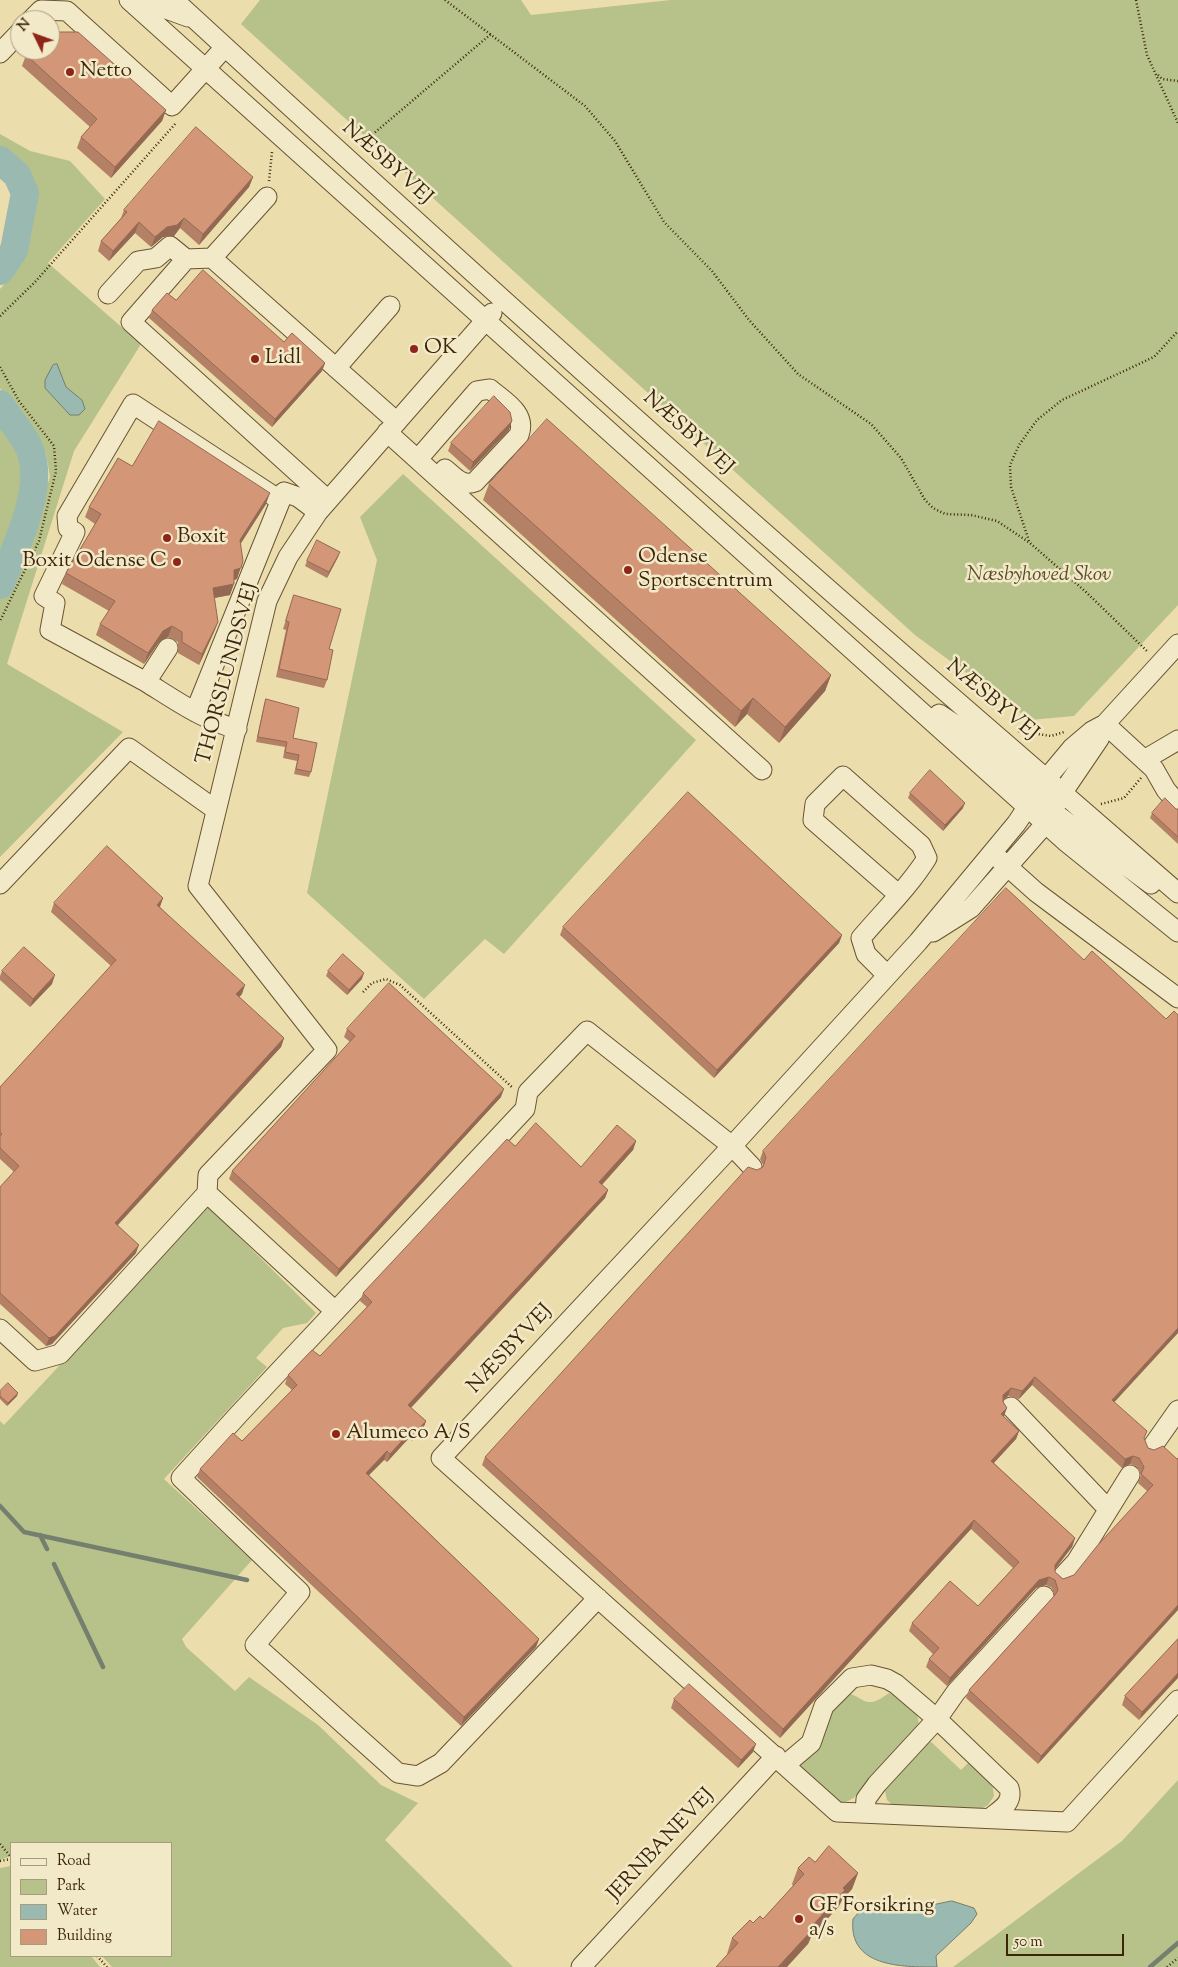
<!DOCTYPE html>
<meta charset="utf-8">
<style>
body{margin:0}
#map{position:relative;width:1178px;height:1967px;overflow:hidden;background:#ebddac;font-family:"Sorts Mill Goudy",serif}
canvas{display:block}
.legend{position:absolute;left:10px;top:1842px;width:162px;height:115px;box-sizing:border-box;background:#f2e9c9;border:1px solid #a99b7d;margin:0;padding:6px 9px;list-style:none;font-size:15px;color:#3c260a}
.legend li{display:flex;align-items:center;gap:10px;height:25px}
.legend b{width:25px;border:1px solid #a99b7d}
.north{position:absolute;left:10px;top:10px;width:50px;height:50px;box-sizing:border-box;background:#f2e9c9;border:1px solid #a99b7d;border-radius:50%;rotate:312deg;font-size:14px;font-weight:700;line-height:20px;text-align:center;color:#3c260a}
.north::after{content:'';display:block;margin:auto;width:18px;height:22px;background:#8f2418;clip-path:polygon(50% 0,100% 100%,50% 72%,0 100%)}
.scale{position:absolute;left:1006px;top:1934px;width:118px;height:22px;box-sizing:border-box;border:2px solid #3c260a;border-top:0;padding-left:6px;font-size:15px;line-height:18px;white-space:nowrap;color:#3c260a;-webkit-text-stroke:4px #f2e9c9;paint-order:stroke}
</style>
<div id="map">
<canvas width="1178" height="1967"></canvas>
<ul class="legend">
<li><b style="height:6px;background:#f2e9c9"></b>Road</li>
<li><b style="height:14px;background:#b7c18a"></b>Park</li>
<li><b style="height:14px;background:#9abab1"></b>Water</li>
<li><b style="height:14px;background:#d39677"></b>Building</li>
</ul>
<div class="north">N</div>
<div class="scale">50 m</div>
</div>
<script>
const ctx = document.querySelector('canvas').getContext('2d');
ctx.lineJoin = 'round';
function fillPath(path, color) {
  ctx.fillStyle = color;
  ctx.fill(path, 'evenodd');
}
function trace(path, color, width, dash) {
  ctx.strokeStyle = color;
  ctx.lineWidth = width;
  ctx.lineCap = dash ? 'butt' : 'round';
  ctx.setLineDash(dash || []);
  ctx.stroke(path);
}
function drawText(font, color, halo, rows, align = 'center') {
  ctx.font = font + ' "Sorts Mill Goudy",serif';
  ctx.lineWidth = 5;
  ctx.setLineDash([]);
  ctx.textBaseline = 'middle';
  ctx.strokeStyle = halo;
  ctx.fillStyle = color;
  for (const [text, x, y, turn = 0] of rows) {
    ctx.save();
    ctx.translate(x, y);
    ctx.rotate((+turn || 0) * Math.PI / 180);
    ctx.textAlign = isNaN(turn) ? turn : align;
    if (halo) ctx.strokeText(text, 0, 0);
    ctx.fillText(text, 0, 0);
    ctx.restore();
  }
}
const green = new Path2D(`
 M260,0H521L531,15L671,0H1178V605L1074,716L1030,720L915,635L241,24Z
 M0,134L30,151L70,161L105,199L48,263L141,344L74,451L7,664L123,732L0,857V598L28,542L50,477L46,453L0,388V289C9,279 20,268 25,255C34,234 40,188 26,169C19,161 9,157 0,153Z
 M0,421C7,431 18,442 22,453C33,484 11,530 0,558Z
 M403,474L696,740L504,954L485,939L424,999L307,893L377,560L360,517Z
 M208,1206L316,1313L307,1323L283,1328L256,1358L267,1367L164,1479L252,1560L182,1639L186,1647L235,1691L249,1677L318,1725L381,1785L418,1803L385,1840L513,1967H112L102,1956H171V1843H11V1856L0,1860V1421L4,1425Z
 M889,1693L897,1696L917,1714L919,1725L855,1797L848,1801L840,1803L796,1766L813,1755L818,1747L827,1715L848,1694C857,1694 862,1703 871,1702C877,1702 884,1696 889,1693Z
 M929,1740L961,1770L970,1761L992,1783L994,1796L988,1805L981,1809L895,1807L887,1800L885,1791L887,1785Z
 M1178,1780V1967H953L1122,1841Z
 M11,1866V1956H91L100,1967H0V1868Z`);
const water = new Path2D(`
 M57,364L66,387L82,400L85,409L79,415H70L45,388V380L53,365Z
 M952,1901L974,1908L977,1914L971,1923L936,1956L937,1967C901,1967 848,1967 853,1919L860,1911H903Z`);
const stream = new Path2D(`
 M0,1506L24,1532L247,1580
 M40,1535L47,1549
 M54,1564L103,1667
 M1150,1967L1178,1943`);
const river = new Path2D(`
 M0,160L17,175L25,193L14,250L0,271
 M0,404C9,419 27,438 31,453C44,492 15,549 0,585`);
const path = new Path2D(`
 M445,0L585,106L615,141L664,222L712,271L749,320L798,374L871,424L901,458L925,500L933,508L945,514L971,515L997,521L1030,543L1086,592L1148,652
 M1136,0L1147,55L1178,123
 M1158,75L1162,79L1178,81
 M359,146L491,34
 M269,181L272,152
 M0,316L35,282L176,123
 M0,367L19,401L54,446L56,471L39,541L0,621
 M1029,541L1011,487L1010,465L1019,445L1037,420L1062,400L1154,357L1178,331
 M1018,731L1051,736L1064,732
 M1101,804L1124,798L1141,778
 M363,992L372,983L386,979L400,985L513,1088
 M0,1844L11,1857
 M0,1861L11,1859
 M97,1956L107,1967
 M1167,1967L1178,1958`);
const minor = new Path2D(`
 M129,0L1065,841L1178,932
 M151,0L158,6L188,17
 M174,0C421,227 670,452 923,672C1008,746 1093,819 1178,893
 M31,20L41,10L67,11L172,106L225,47
 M0,53L20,32
 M267,197L212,258L186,259L131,322L328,500
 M212,258L397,422
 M108,294L138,261L156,258L170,246L186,259
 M336,368L390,306
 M387,432L762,770
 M418,459L477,391L490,389C505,402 527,413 519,435L475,482C462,487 454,476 445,469
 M284,492L298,497L318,512
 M1178,644L1105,724L1092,731L1072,748L1047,778L1016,824L918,942L732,1146L441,1458L837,1812L1067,1822L1178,1700
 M168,648L146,682C175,700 203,720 237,729
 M146,682L50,630L55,603L44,596L75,532L68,528L67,516L133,404L278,499
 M195,712L284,492
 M939,714L963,730L1038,792H1050
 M1105,724L1154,769L1166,790L1178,804
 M1144,760L1178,740
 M1043,809L1053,812L1151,884
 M998,858L1036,892L1178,998
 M0,884L129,748L216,810
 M933,932L971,908L1046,823L1063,792L1099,739L1105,724
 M887,975L866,954L861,938C883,912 909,887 927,858L921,845L843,776L815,804L813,820L899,895
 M207,1193L208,1175L327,1050L198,886L267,601L288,557L318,512L492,313
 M0,1329L35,1361L60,1354L207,1193L335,1311
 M1011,1407L1108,1509
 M1152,1447L1178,1410
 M1063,1576L1076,1562L1130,1475
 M598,1598L441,1763L418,1776L398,1773L255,1645L300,1592L181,1478L239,1414L525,1109L528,1092L587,1031L732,1146L752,1167
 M785,1765L811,1743L824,1706L852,1678L871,1675L887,1679L896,1684L937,1719L1009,1788C1014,1803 1000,1810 990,1818
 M865,1813L866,1799L877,1784L937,1719L956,1692L1044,1596
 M581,1967L776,1756`);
const wall = new Path2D(`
 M26,55L166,110L162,121L111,178L77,148L81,137L90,127L22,66Z
 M253,177L249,187L199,245L180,228L174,236L163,237L151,247L135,233L109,261L98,251L101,241L121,218L124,210Z
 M176,300L284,342L325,363L322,371L272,427L149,318L152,310Z
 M509,430L470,471L448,451L451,443Z
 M132,466L266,504L241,543L237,579L234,580L230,595L214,598L218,622L214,632L199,665L178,653V642L168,637L159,642L144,664L96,635L100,624L109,611L62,584L66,573L95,524L85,517L89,507Z
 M489,484L831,675L825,691L779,743L747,714L735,727L483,500Z
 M338,557L327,578L305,566L307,561Z
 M294,595L329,649L327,680L324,688L276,677L286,630L283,629Z
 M266,699L293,738L311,772L309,777L294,774L297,761L283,758L285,747L256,742L264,705Z
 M910,793L963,808L943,831L908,798Z
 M1176,809H1178V844L1150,818L1152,813Z
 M163,898L160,907L242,994L239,997L284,1038L281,1047L118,1225L136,1253L52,1344L46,1346L0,1304V1187L14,1172L0,1159V1087L111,966L51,912L54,903Z
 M563,927L842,935L839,943L714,1078L560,935Z
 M2,971L52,984L30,1007L0,980V976Z
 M328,971L362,979L347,995L326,976Z
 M347,1029L501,1097L336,1277L229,1179L232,1171L350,1042L344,1037Z
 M636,1141L633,1150L602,1185L608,1190L605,1198L411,1408L426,1421L423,1429L412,1441L409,1438L387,1462L384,1460L369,1475L539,1639L536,1647L461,1726L197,1477L200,1469L242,1441L292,1390L285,1384L288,1375L320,1356L367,1307L360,1301L363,1293L515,1146L581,1167Z
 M763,1151L1114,1402L1144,1439L1148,1448L1177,1459L1038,1764L966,1698L969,1690L1054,1596L1052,1588L1046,1585L1036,1588L947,1686L926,1667L929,1659L933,1654L909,1631L912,1623L978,1606L1013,1568L971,1529L780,1738L482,1465L485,1457L757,1170L762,1167L763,1165L760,1159ZM1032,1385L1122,1468L1130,1464L1136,1466L1141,1475L1138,1483L1147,1491L1074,1575L1063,1579L1055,1572V1569L1072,1547L1075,1538L994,1463L1016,1439L1019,1431L1003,1416L1007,1408L1003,1401L1008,1396L1019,1399Z
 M0,1391L17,1396L7,1406L0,1399Z
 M1178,1639L1139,1720L1122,1705L1125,1696Z
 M674,1699L753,1752L738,1768L671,1708Z
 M815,1862L858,1873L852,1889L842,1900L839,1906L811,1937L808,1944L727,1954L732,1938L753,1923L763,1919L793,1886L792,1884L798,1868Z`);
const shadedWall = new Path2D(`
 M166,110L162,121L111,178L115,167Z
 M253,177L249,187L199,245L203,234Z
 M184,218L180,228L174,236L163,237L151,247L155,237L167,227Z
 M139,222L135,233L109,261L113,251Z
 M325,363L322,371L272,427L275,419Z
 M512,421L509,430L470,471L473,462Z
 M270,493L266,504L236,551L240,540Z
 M340,552L338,557L327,578L329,572Z
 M243,561L237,579L230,581L234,570Z
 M234,584L230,595L209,599L213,588Z
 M218,622L214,632L199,665L202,654Z
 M172,626L168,637L159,642L144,664L148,653L163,631Z
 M831,675L825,691L779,743L785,727Z
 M753,698L747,714L735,727L741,711Z
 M965,803L963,808L943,831L945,825Z
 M163,898L160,906L154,913L157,905Z
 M842,935L839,943L714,1078L717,1070Z
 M364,973L362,979L347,995L349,990Z
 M55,975L52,984L30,1007L33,999Z
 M245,985L242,994L233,1003L236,994Z
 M284,1038L281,1047L112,1231L115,1223Z
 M504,1089L501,1097L336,1277L339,1269Z
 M636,1141L633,1150L596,1191L599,1182Z
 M608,1190L605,1198L405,1414L408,1405Z
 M139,1245L136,1253L52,1344L46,1346L49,1338Z
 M1178,1328V1333L1109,1408L1112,1400Z
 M1035,1377L1032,1385L1019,1399L1022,1391Z
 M1011,1388L1008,1396L1000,1403L1003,1395Z
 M18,1393L17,1396L7,1406L8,1403Z
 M1007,1408L1004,1416L998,1423L1001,1414Z
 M426,1421L423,1429L412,1441L415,1433Z
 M412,1430L409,1438L387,1462L390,1454Z
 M1019,1431L1016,1439L988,1469L991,1461Z
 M387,1451L384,1460L363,1481L366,1473Z
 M1133,1456L1130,1464L1122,1468L1125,1459Z
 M974,1520L971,1529L780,1738L783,1729Z
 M1075,1538L1072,1547L1052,1573L1055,1565Z
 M1049,1577L1046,1585L1036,1588L947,1686L950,1678L1039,1580Z
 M1178,1605V1610L1038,1764L1041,1756Z
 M539,1639L536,1647L461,1726L464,1717Z
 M1178,1673V1678L1139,1720L1142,1712Z
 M756,1744L753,1752L738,1768L741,1760Z
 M858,1873L852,1889L842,1900L839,1906L811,1937L808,1944L787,1967H778L843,1888Z`);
const building = new Path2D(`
 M50,32H78L166,110L115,167L81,137L97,119L26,55L31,50H50Z
 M196,127L253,177L203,234L184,218L177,225L167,227L155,237L139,222L113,251L101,241L127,212L124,210Z
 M203,270L284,342L292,333L325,363L275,419L152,310L167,293L176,300Z
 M494,396L510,412L512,421L473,462L451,443Z
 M547,419L831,675L785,727L753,698L741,711L489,484Z
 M159,421L270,493L240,540L243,561L241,568L234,570V584L213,588L218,622L202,654L182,642V632L172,626L163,631L148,653L100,624L115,601L66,573L101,514L89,507L118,458L132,466Z
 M317,540L340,552L329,572L307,561Z
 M294,595L341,609L329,649L333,650L327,680L279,669L289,622L286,621Z
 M266,699L299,708L293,738L317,743L311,772L296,769L299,755L285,752L287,742L258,737Z
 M930,770L965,803L945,825L910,793Z
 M688,792L842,935L717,1070L563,927Z
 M1165,798L1176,809H1178V837L1152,813Z
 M107,846L163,898L157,905L245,985L236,994L284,1038L115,1223L139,1245L55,1336L49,1338L0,1293V1187L19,1166L0,1148V1136L2,1134L0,1132V1087L116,960L54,903Z
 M1006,888L1084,960L1092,951L1166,1019L1174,1011L1178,1015V1328L1112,1400L1147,1431L1144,1438L1148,1448L1154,1450L1163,1446L1177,1459L1178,1458V1605L1041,1756L969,1690L1055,1595L1058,1590L1055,1580L1049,1577L1039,1580L950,1678L929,1659L939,1648L912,1623L950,1581L978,1606L1019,1562L974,1520L783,1729L485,1457L748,1167L757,1170L763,1167L766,1157L763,1151ZM1035,1377L1125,1459L1133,1456L1139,1458L1144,1467L1141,1474L1153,1485L1097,1546L1074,1575L1063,1579L1055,1572V1565L1075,1538L991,1461L1019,1431L1001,1414L1007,1408L1003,1402V1395L1011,1388L1022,1391Z
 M24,947L55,975L33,999L2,971Z
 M343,954L364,973L349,990L328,971Z
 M389,983L504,1089L339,1269L232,1171L355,1036L347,1029Z
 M536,1123L581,1167L617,1125L636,1141L599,1182L608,1190L408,1405L426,1421L415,1433L412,1430L390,1454L387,1451L366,1473L539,1639L464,1717L200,1469L233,1433L242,1441L297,1385L288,1375L312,1350L320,1356L372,1302L363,1293L507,1139L515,1146Z
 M8,1383L18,1393L8,1403L0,1396V1391Z
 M1178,1639V1673L1142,1712L1125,1696Z
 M689,1684L756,1744L741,1760L674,1699Z
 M829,1846L858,1873L843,1888L845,1890L812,1926L814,1928L778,1967H716L738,1943L732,1938L750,1920L753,1923L760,1916L763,1919L804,1874L798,1868L809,1857L815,1862Z`);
const markers = [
 [70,72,5,"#8f2418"],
 [414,349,5,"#8f2418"],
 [255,359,5,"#8f2418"],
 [167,538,5,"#8f2418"],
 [177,562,5,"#8f2418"],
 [628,570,5,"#8f2418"],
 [336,1434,5,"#8f2418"],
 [799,1919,5,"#8f2418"]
];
const poiNames = [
 ["Netto",80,72],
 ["OK",424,349],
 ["Lidl",265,359],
 ["Boxit",177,538],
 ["Odense",638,558],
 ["Sportscentrum",638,582],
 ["Boxit Odense C",167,562,"right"],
 ["Alumeco A/S",346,1434],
 ["GF Forsikring",809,1907],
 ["a/s",809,1931]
];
const streetNames = [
 ["NÆSBYVEJ",386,164,42],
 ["NÆSBYVEJ",687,434,42],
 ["THORSLUNDSVEJ",229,674,-75],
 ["NÆSBYVEJ",991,701,40],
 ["NÆSBYVEJ",511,1350,-47],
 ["JERNBANEVEJ",662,1846,-47]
];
const parkNames = [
 ["Næsbyhoved Skov",1039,576]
];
fillPath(green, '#b7c18a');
fillPath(water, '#9abab1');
trace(water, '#747f6e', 1);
trace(stream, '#747f6e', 4.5);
trace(river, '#9abab1', 28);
trace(minor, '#685432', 21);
trace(path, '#3c260a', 2.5, [1, 2.5]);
trace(minor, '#f2e9c9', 19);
fillPath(wall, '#b58166');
fillPath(shadedWall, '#946953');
fillPath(building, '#d39677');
trace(building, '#946953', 1);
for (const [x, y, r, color] of markers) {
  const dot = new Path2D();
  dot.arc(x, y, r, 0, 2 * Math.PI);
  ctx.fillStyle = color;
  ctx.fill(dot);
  trace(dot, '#f2e9c9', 2);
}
drawText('21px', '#3c260a', '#f2e9c9', poiNames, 'left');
drawText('21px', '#3c260a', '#f2e9c9', streetNames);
drawText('italic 21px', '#5b4d2a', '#f2e9c9', parkNames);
</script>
